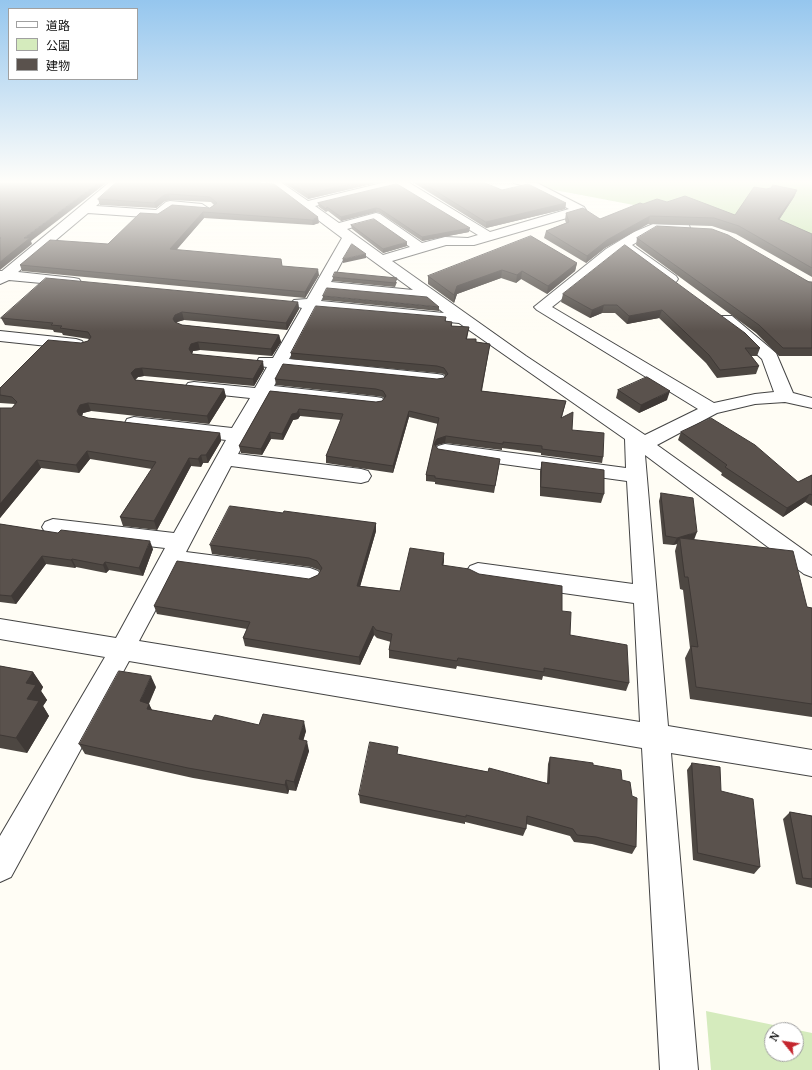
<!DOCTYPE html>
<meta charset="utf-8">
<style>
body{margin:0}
#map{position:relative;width:812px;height:1070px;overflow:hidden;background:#fffdf5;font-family:"PT Serif","Noto Sans JP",serif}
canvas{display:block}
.legend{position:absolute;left:8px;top:8px;width:130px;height:72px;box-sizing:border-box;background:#fff;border:1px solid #a0a0a0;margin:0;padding:5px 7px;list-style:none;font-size:12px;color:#111}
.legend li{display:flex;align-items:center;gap:8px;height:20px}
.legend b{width:20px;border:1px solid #a0a0a0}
.north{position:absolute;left:764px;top:1022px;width:40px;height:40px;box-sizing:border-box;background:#fff;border:1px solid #a0a0a0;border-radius:50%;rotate:300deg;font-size:11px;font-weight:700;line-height:16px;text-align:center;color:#111}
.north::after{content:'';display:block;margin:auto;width:14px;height:18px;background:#c4262e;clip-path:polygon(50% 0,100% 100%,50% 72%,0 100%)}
</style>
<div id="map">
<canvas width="812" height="1070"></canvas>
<ul class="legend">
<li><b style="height:5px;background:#fff"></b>道路</li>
<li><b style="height:11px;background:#d5ebbd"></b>公園</li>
<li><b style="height:11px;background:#5a524d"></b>建物</li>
</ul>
<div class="north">N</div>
</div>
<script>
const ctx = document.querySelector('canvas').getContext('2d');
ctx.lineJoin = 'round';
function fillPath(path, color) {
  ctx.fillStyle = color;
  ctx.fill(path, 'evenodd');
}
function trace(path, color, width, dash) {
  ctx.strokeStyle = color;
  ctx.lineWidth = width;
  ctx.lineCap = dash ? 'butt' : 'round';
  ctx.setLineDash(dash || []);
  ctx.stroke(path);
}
const green = new Path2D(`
 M706,1011L812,1033V1070H711ZM772,1030H796V1054H772Z`);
const forest = new Path2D(`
 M507,181H812V253L729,223Z`);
const minor = new Path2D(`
 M111,181H124L96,206L156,210L166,202L170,201L202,204L208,208L202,212L173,209L163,217L159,218L88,213L18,272L74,278L79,279L81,282L79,285L74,286L9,280L0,284V271H2Z
 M266,181H279L308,201L390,181H409L408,182L490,232L569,209L529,187L514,183L512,181L537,183L584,207L586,210L584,213L474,245H446L392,261L526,356L645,435L698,409L537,310L534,307L606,249L634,232L653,224L689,225L690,228L689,231L655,232L632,245L676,276L678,279L676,282H666L623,251L552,307L714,403L755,394L774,392L762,359L718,319L720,316H732L776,353L793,393L812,398V408L785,402L755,404L717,413L657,445L812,556V577L804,574L645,455L668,726L812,750V776L671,753L698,1070H660L642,748L129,661L11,877L0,882V836L105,657L0,639V619L116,638L165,548L53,535L45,532L42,527L45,522L53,519L174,533L226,440L134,429L127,427L125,423L127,419L134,417L232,428L250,398L194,392L188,391L185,387L188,383L194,382L255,388L267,367L259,366L257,362L259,358H273L302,308L294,306L291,303L294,300L307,299L342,238ZM397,186L478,235L468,238L445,237L422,243L380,214L376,213L339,223L315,206ZM374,221L410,247L383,255L347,229ZM351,245L413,290L331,282ZM326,291L427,300L444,313L321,301ZM316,309L459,323L625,439L626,468L445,444L438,446L435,450L438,454L445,456L627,481L633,584L478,563L470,566L466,572L470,578L478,581L634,603L640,722L139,641L178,568L310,586L318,583L322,577L318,571L310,568L186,552L231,466L361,483L368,481L371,476L368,471L361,469L238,454L269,396L376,407L382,406L385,402L382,398L376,397L274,386L284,369L437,384L443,383L446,379L443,375L437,374L289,359Z
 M0,331L76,339L82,341L84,344L82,347L76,349L0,341Z`);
const wall = new Path2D(`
 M230,181L319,223L313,225L204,218L176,250L282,266L319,275L305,298L22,271L20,265L108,244L158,214L210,208L214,205L211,202L170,200L165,201L156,208L100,205L98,199Z
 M281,181H384L308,199Z
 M411,181H483L485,183L502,190L566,203L565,209L486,228Z
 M397,184L469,232L422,241L380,213L376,212L341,221L328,211L326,212L319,207L318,203Z
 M766,189L797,190L794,197L779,220L812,234V277L736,234L712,226L648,224L605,248L586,263L544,238L546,231L566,223L565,220L566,213L600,219L643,204L667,202L735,215Z
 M351,225L407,246L383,253L352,229Z
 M637,238L812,282V356H779L756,333L636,245Z
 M625,245L760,348L757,356H751L759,366L756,374L717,378L706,363L659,318L627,324L615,313H602L590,318L561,302L563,294Z
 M577,263L575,271L547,294L521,279L516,283L501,278L457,294L454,303L428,284V276Z
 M333,277L397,282L395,287L333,281Z
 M323,296L439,307V311L323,300Z
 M298,302L299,309L287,330L184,320L177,322L176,323L182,325L279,335L281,342L272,356L200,350L193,351L192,354L264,369L254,386L144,376L138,377L135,380L224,389L226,397L209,424L91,411L83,413L82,416L88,418L220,433L221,441L208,463H203L201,467L191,466L157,530L123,526L120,517L152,469L90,459L79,473L41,468L0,518V408H12L15,404L0,403V388L81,343L88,341L89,339L63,335L62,333L54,332L53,330L5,325L1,318Z
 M446,317V321L452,322V326L469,327L467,339L476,342L490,344L482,391L566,401L562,417L572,430L603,457L602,463L541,455V453L502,448V450L445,443L437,445L436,446L438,449L499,465L494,493L435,484V482L426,481V475L438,424L409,417L393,473L326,463V456L341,420L300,416L298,419L293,420L283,440L271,439L262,455L241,453L239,446L270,391L376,402L382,401L384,399L383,397L376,396L276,385L275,379H437L444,378L445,376L444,374L437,373L291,359V353Z
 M618,390L667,400L639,413L616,398Z
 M681,432L798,482L812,475V506L805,502L783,517L721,475L722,473L678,440Z
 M542,462L604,494L601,503L540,496V471Z
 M661,493L694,540L807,607L812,608V717L690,699L685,658L690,648L683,590L680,589L675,551L677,544L673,545L663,544L659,501Z
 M283,513L376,523V531L360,586L400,591L444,561L443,565L479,574L562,611L570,635L629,683L626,691L543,676L542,680L457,666L456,669L389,658V650L391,642L377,638L374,635L360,665L245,646L243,638L247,629L157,614L154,606L309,579L318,575L320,572L319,570L311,567L212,554L210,545Z
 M0,524L153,549L143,576L109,570L106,573L76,567L75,568L46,564L16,604L0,602Z
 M0,666L33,672L43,687L41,691L47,700L43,706L49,716L27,753L0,748Z
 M156,687L149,704L152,710L212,721L259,725L306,731L303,740L309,751L296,791L289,790L288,794L193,778L85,754L79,744Z
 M399,755L547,783L548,764L550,757L593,765L622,780L636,847L632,854L592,844L574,842L570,836L526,824V829L523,836L465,822V824L360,803L359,795Z
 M692,763L721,791L760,867L754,874L693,860L687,770Z
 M790,812L812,816V888L796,884L783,819Z`);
const shadedWall = new Path2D(`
 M101,181H109L31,241L32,244L0,270V262L24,238Z
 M362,181H384L308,199V194Z
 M797,190L794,197L775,226L778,219Z
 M169,194L170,200L165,201L156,208L154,203L164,195Z
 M566,203L565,209L486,228V222Z
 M376,208V212L341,221V217Z
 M203,212L204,218L172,255L170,249Z
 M650,216L648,224L605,248L586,263L587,256L607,240Z
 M318,217L319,223L313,225L312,220Z
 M470,228L469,232L422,241V237Z
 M407,242V246L383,253V249Z
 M366,254V258L343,263V259Z
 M577,263L575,271L547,294L548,286Z
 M318,269L319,275L305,298V292Z
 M502,270L501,278L457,294L454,303V295L457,286Z
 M522,271L521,279L516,283L517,275Z
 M298,302L299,309L287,330L286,323Z
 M604,305L602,313L590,318L592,310Z
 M662,310L659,318L627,324L629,316Z
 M182,312L184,320L177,322L175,327L173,319L175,315Z
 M279,335L281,342L272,356L271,349Z
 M198,342L200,350L193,351L191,357L189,349L191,344Z
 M263,361L264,369L254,386L253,379Z
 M142,368L144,376L138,377L134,381L131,373L135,369Z
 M224,389L226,397L209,424L207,416Z
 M670,391L667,400L639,413L641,405Z
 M88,403L91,411L83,413L81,419L77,411L80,405Z
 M299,409L300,416L298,419L293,420L283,440L282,434L292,414Z
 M409,411V417L393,473V466Z
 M270,432L271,439L262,455L261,449Z
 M220,433L221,441L208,463L206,455Z
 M446,436L445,443L437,445L434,450V444L437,439Z
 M87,451L90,459L79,473L76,465Z
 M201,455L203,463L201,467L198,459Z
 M189,458L191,466L157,530L154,521Z
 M37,460L41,468L0,518V504Z
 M810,494L805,502L783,517L787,508Z
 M376,523V531L358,594L357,586Z
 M697,532L694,540L680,538L677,544L673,545L677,538Z
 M150,541L153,549L143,576L139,568Z
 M444,553V561L442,574V565Z
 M42,556L46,564L16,604L11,596Z
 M72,559L76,567L75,568L71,560Z
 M105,562L109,570L106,573L103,565Z
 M373,626L374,635L360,665L359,657Z
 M33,672L43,687L41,691L47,700L43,706L49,716L27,753L16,738L26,683Z
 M151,676L156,687L145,711L140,701Z
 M149,704L154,714L147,709Z
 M304,721L306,731L301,749L299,739Z
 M307,741L309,751L296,791L294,782Z
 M286,780L289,790L288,794L285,785Z`);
const building = new Path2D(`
 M0,181H101L24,238H30L0,262V238H1H0Z
 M118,181H230L274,184L318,217L312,220L203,212L170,249L281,259L282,266L318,269L305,292L20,265L50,240L108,244L140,213L158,214L172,205L210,208L217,203L210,197L169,194L164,195L154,203L98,199Z
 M288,181H362L308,194Z
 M420,181H483L485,183L502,190L528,184L566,203L486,222Z
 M397,184L470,228L422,237L380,209L376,208L341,217L327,207L326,209L318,203Z
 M773,185L797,190L778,219L812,234V268L739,226L714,218L650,216L607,240L587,256L546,231L569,222L566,213L583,208L600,219L640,203L643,204L657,199L667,202L685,196L735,215L754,187L766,189L771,188Z
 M374,219L407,242L383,249L351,225Z
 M657,226L712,229L728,235L809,282H812V348H783L759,325L637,238Z
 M531,236L577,263L548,286L522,271L517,275L502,270L457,286L454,295L428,276Z
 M352,244L366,254L343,259Z
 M625,245L745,333L760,348H745L759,366L720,370L709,355L662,310L629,316L617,305H604L592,310L563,294Z
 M335,272L397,278L395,283L333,277Z
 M46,278L298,302L286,323L182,312L175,315L173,319L175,322L182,325L279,335L271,349L198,342L191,344L189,349L192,354L263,361L253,379L142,368L135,369L131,373L135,380L224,389L207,416L88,403L80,405L77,411L79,415L88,418L220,433L206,455H201L198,459L189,458L154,521L120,517L156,462L87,451L76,465L37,460L0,504V408H12L17,402L12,397L0,395V388L48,340L81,343L88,341L91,337L88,332L60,328L62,326L51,325L53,323L1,318Z
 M327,288L427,297L439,307L323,296Z
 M316,306L446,317L445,321L452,322L451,326L469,327L466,339H476V342L490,344L481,391L566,401L561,418L573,412L572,430L604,433L603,457L542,449V446L503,442V444L446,436L437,439L434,444L438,449L500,459L495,486L435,478V476L426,475L439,418L409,411L393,466L326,456L343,414L299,409L297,413L292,414L282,434L270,432L261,449L239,446L270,391L376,402L382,401L386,396L383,391L376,389L275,379L283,364L437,379L444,378L448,374L444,368L437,366L291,353Z
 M647,377L670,391L641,405L618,390Z
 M711,418L755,445L798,482L812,475V495L810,494L787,508L725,467L727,465L681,432Z
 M542,462L604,470V494L541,487Z
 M661,493L693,498L697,532L677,538L666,536Z
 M230,506L283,513L284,511L376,523L357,586L400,591L410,548L444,553L442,565L469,569L479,574L562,586V611L571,612L570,635L627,645L629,683L544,668V672L458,658L457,661L389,650L392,634L376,630L373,626L359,657L243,638L250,622L154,606L177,561L309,579L318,575L322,568L317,561L309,558L210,545Z
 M0,524L58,533L61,530L150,541L139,568L105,562L103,565L72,559L71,560L42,556L11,596L0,595Z
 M680,538L793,551L807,607L812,608V704L696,687L691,646L698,647L688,577H685Z
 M0,666L33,672L26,683L36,685L27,699L39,701L16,738L0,735Z
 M119,671L151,676L140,701L149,704L147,709L212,721L215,715L259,725L263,714L304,721L299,739L307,741L294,782L286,780L285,785L188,768L79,744Z
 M370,742L398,747L397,754L488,772L489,768L549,784L550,757L593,763V765L621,770L622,780L630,782L632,796L637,798L636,847L596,837L577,835L573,829L527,816L526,829L466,815V817L359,795Z
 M692,763L720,767L721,791L753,799L760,867L698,853Z
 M790,812L812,816V879L803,878Z`);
fillPath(green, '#d5ebbd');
fillPath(forest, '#b9dc9c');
trace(minor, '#444', 2);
fillPath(minor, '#fff');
fillPath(wall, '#4d4742');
fillPath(shadedWall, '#3f3936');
fillPath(building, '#5a524d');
trace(building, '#3f3936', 1);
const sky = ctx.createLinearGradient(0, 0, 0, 331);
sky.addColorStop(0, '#95c6ee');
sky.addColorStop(0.55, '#fffefa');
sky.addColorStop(1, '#fffefa00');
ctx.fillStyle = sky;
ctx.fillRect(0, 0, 812, 331);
</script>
